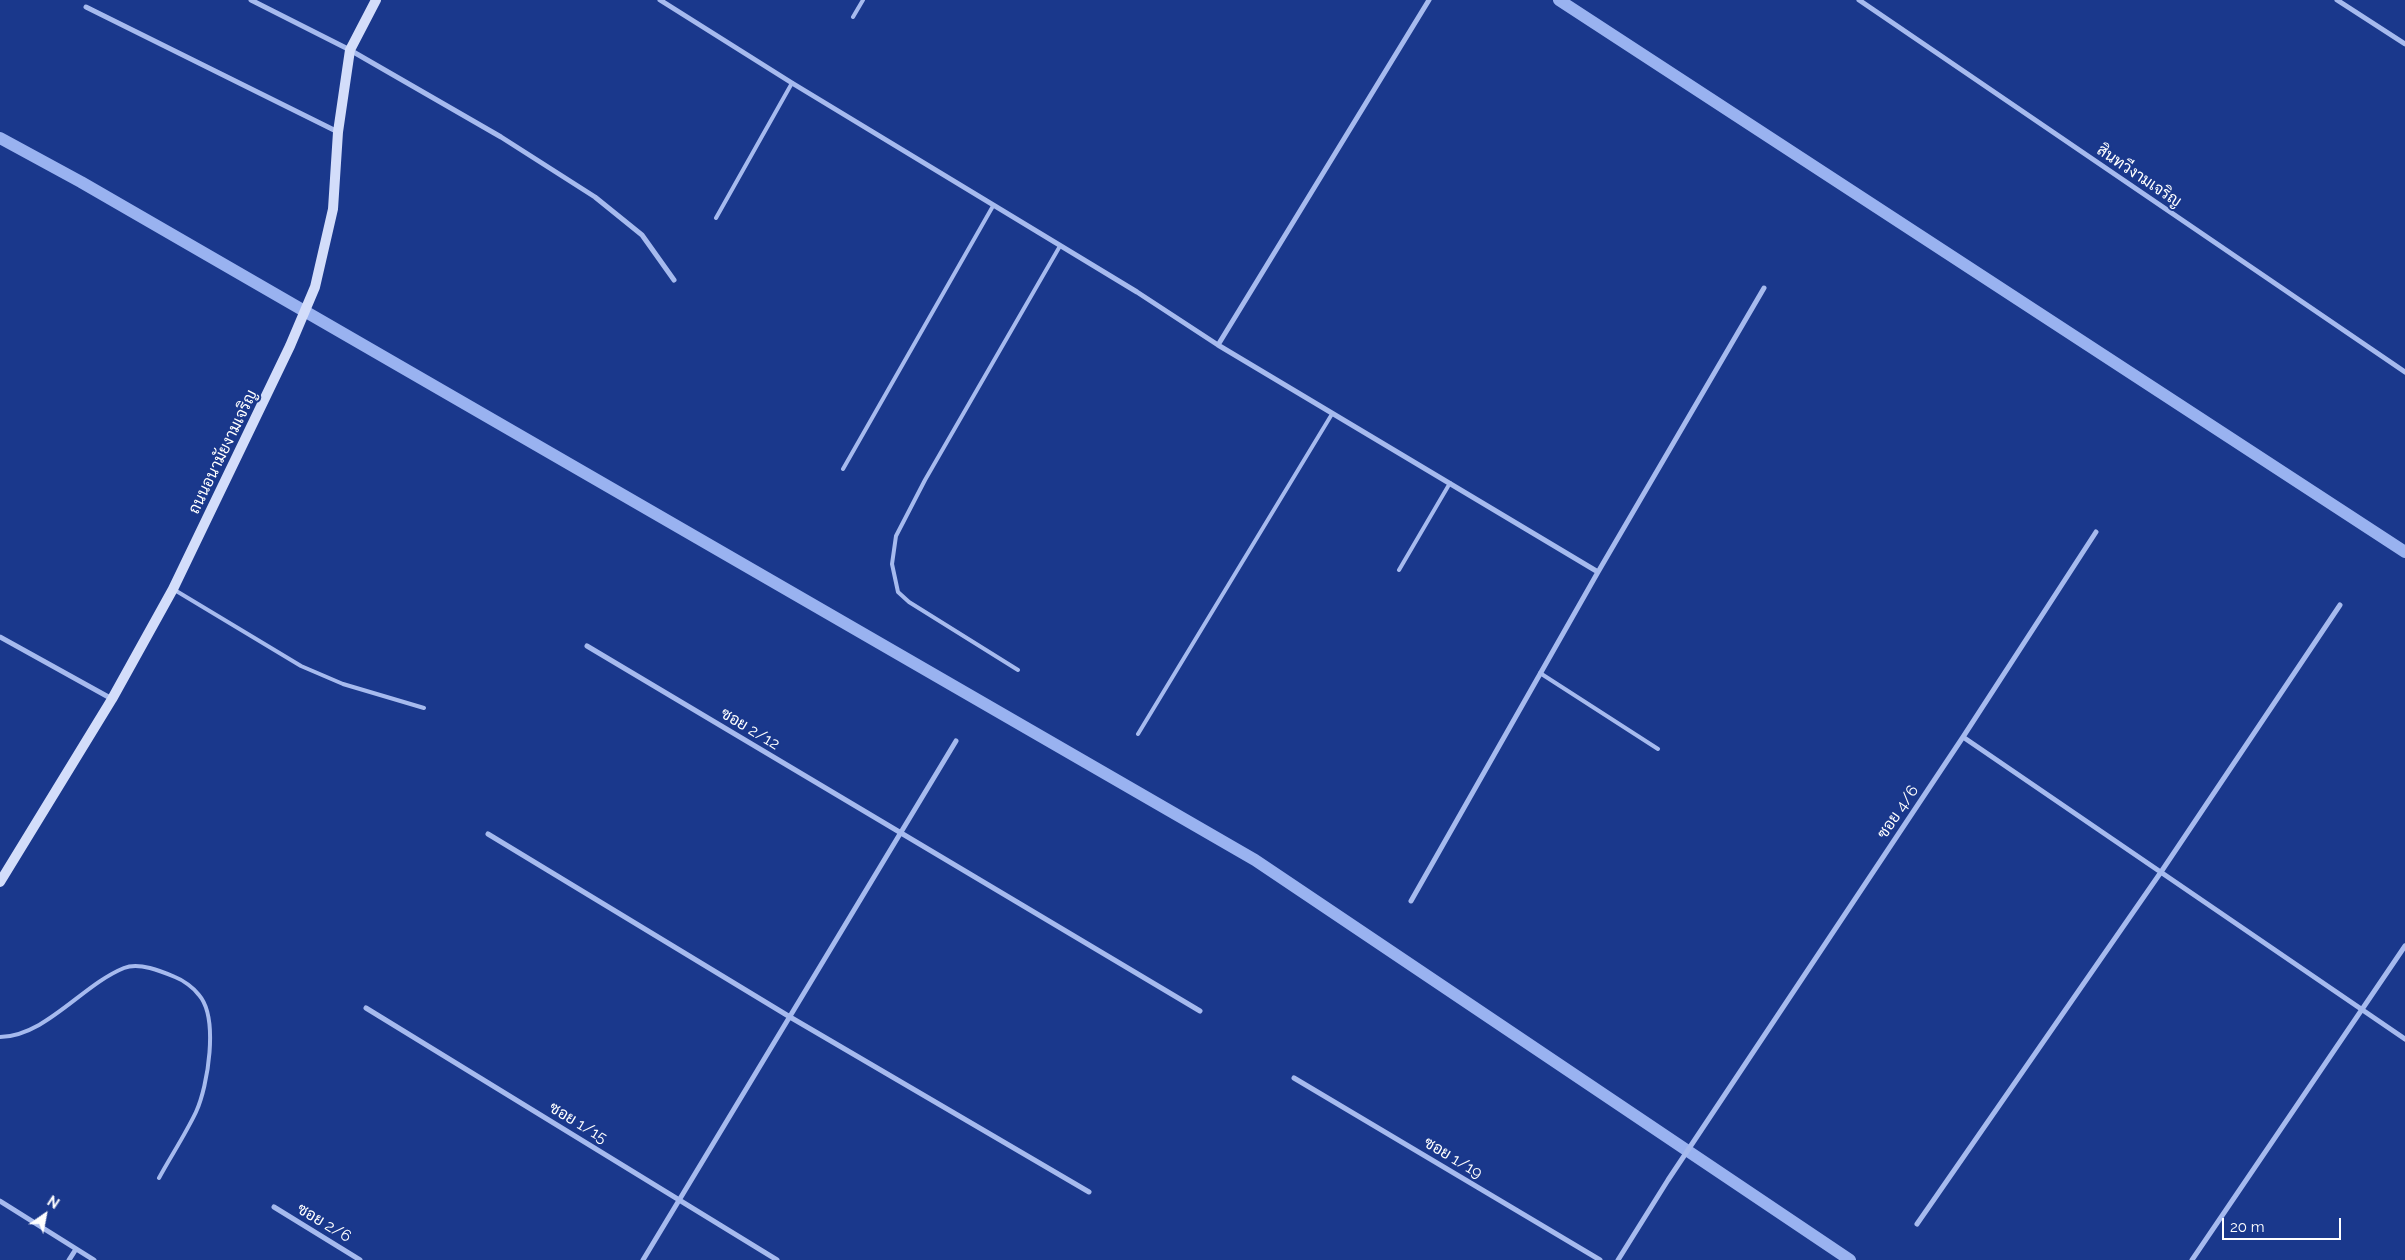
<!DOCTYPE html>
<meta charset="utf-8">
<style>
body{margin:0}
#map{position:relative;width:2405px;height:1260px;overflow:hidden;background:#1a388c;font-family:Raleway,sans-serif}
canvas{display:block}
.north{position:absolute;left:20px;top:1190px;width:50px;height:50px;-webkit-text-stroke:4px #1a388c;paint-order:stroke;rotate:33deg;font-size:14px;font-weight:700;line-height:20px;text-align:center;color:#fff}
.north::after{content:'';display:block;margin:auto;width:18px;height:22px;background:#fff;clip-path:polygon(50% 0,100% 100%,50% 72%,0 100%)}
.scale{position:absolute;left:2222px;top:1218px;width:119px;height:22px;box-sizing:border-box;border:2px solid #fff;border-top:0;padding-left:6px;font-size:15px;line-height:18px;white-space:nowrap;color:#fff;-webkit-text-stroke:4px #1a388c;paint-order:stroke}
</style>
<div id="map">
<canvas width="2405" height="1260"></canvas>
<div class="north">N</div>
<div class="scale">20 m</div>
</div>
<script>
const ctx = document.querySelector('canvas').getContext('2d');
ctx.lineJoin = 'round';
function trace(path, color, width, dash) {
  ctx.strokeStyle = color;
  ctx.lineWidth = width;
  ctx.lineCap = dash ? 'butt' : 'round';
  ctx.setLineDash(dash || []);
  ctx.stroke(path);
}
function drawText(font, color, halo, rows, align = 'center') {
  ctx.font = font + ' Raleway,Sarabun,sans-serif';
  ctx.lineWidth = 4;
  ctx.setLineDash([]);
  ctx.textBaseline = 'middle';
  ctx.strokeStyle = halo;
  ctx.fillStyle = color;
  for (const [text, x, y, turn = 0] of rows) {
    ctx.save();
    ctx.translate(x, y);
    ctx.rotate((+turn || 0) * Math.PI / 180);
    ctx.textAlign = isNaN(turn) ? turn : align;
    if (halo) ctx.strokeText(text, 0, 0);
    ctx.fillText(text, 0, 0);
    ctx.restore();
  }
}
const stream = new Path2D(`
 M1559,0L2405,552
 M0,138L81,182L1255,860L1850,1260`);
const lane = new Path2D(`
 M853,17L863,0
 M716,218L792,83
 M843,469L993,206
 M1399,570L1450,483
 M173,589L301,666L343,684L424,708
 M1018,670L909,602L898,592L892,564L896,536L925,480L1060,246
 M1540,673L1658,749
 M1138,734L1332,414
 M0,1037C46,1036 82,985 124,968C139,962 161,971 175,977C183,980 194,988 199,995C219,1018 208,1086 196,1112C185,1135 171,1156 159,1178`);
const street = new Path2D(`
 M251,0L350,50L501,137L595,197L642,235L674,280
 M660,0L792,83L1137,292L1218,345L1598,572L1764,288
 M1859,0L2405,372
 M2337,0L2405,44
 M86,7L338,132
 M1218,345L1429,0
 M0,637L112,699
 M587,646L1200,1011
 M1963,737L2405,1039
 M488,834L790,1017L1089,1192
 M1411,901L1598,572
 M366,1008L777,1260
 M1294,1078L1600,1260
 M0,1201L94,1260
 M274,1207L360,1260
 M1917,1224L2161,872L2340,605
 M69,1260L76,1249
 M643,1260L956,741
 M1618,1260L1668,1180L1963,737L2096,532
 M2192,1260L2405,946`);
const secondary = new Path2D(`
 M0,882L112,699L173,589L290,346L315,287L333,209L338,132L350,50L376,0`);
const streetNames = [
 ["สินทวีงามเจริญ",2139,176,34],
 ["ถนนอนามัยงามเจริญ",223,452,-64],
 ["ซอย 2/12",750,729,31],
 ["ซอย 4/6",1898,812,-56],
 ["ซอย 1/15",578,1123,31],
 ["ซอย 1/19",1453,1158,31],
 ["ซอย 2/6",324,1223,31]
];
trace(stream, '#99b2f0', 12);
trace(lane, '#a6baee', 4);
trace(street, '#a6baee', 5);
trace(secondary, '#d3ddfa', 10);
drawText('16px', '#fff', '#1a388c', streetNames);
</script>
